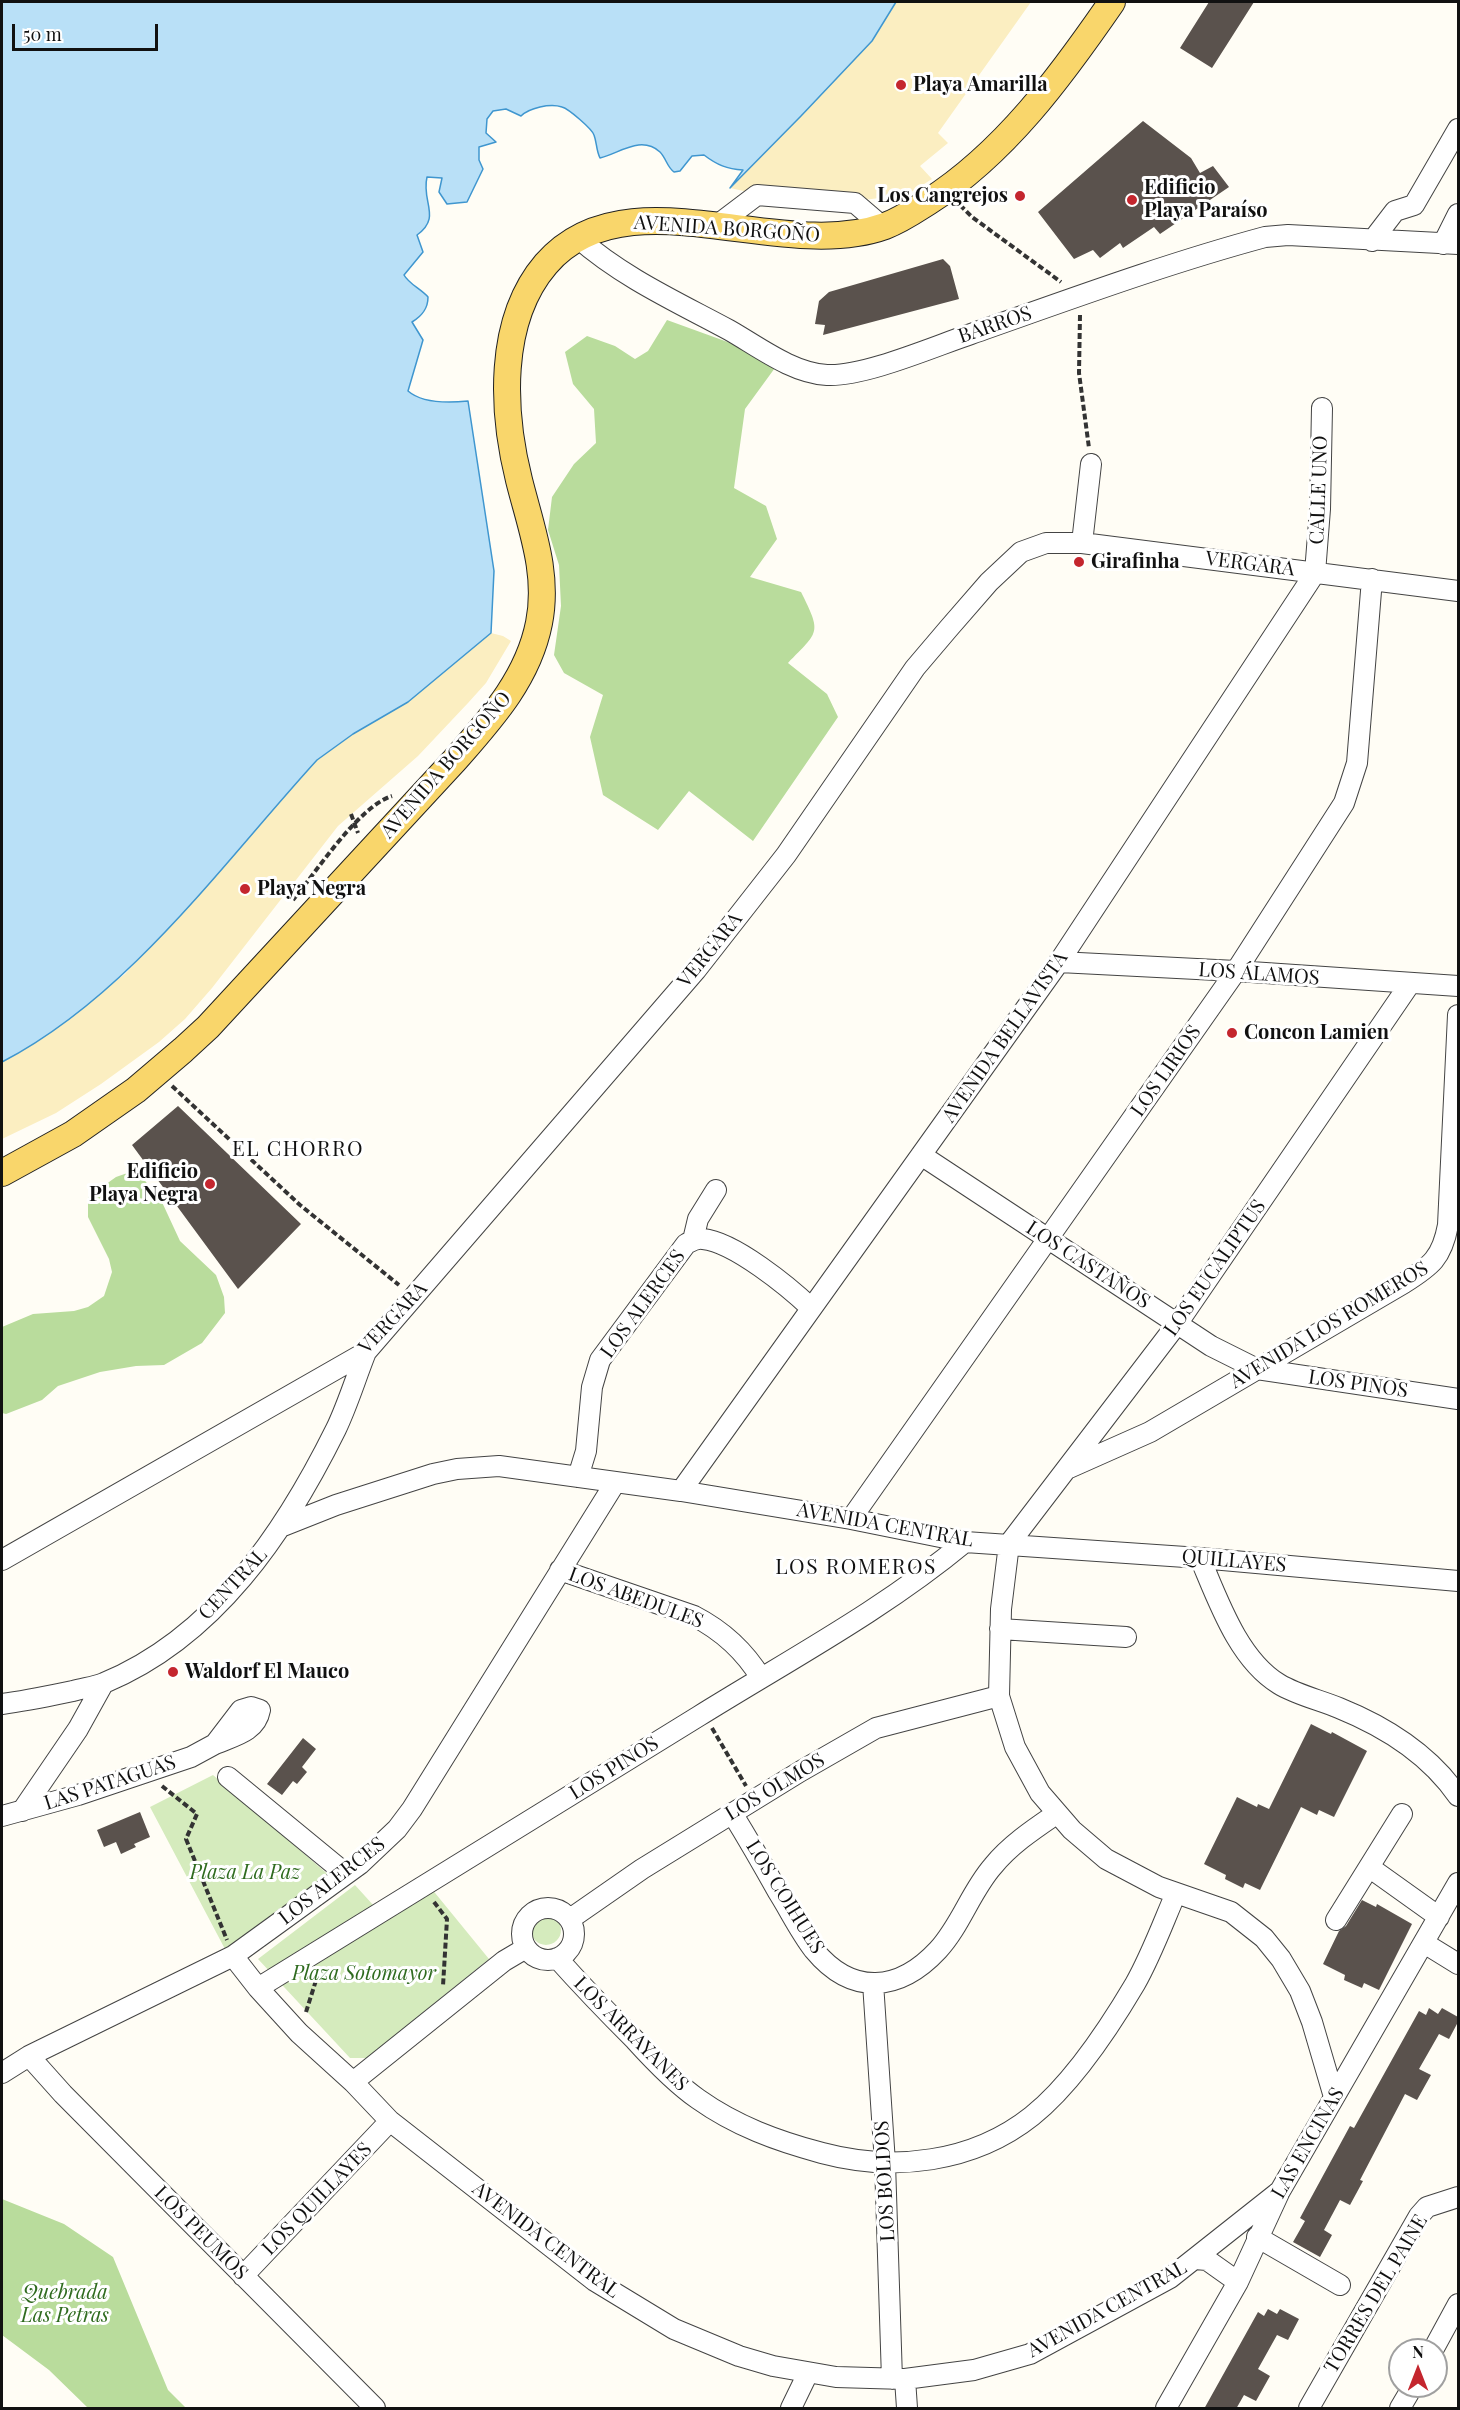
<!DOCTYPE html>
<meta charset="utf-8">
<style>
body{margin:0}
#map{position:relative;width:1460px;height:2410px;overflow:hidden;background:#fffdf5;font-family:"Playfair Display",serif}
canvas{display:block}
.frame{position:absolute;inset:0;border:3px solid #111;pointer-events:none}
.north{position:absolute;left:1388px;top:2338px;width:60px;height:60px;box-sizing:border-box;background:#fff;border:2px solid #a0a0a0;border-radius:50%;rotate:0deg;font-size:16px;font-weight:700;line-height:24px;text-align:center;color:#111}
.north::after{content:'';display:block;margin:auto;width:21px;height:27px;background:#c4262e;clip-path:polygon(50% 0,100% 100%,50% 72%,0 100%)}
.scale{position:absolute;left:12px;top:24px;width:146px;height:27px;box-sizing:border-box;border:3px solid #111;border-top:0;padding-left:8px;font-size:18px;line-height:21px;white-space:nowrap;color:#111;-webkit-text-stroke:4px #fff;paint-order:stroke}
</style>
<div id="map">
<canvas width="1460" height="2410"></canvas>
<div class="frame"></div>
<div class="north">N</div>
<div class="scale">50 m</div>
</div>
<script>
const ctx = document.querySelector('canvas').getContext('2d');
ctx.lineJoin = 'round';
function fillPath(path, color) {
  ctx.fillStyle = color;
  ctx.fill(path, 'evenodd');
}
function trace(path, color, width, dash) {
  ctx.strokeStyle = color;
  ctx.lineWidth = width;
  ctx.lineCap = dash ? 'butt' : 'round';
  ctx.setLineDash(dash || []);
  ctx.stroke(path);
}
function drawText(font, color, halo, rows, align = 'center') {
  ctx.font = font + ' "Playfair Display",serif';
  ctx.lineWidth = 6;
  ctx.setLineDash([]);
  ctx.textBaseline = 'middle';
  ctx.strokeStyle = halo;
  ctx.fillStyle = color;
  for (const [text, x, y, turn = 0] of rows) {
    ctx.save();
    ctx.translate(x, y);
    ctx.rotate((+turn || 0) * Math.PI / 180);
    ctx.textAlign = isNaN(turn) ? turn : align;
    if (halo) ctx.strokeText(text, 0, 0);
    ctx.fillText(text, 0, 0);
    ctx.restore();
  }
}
const green = new Path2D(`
 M213,1775L331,1877L226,1951L150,1807Z
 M355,1885L374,1906L431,1888L489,1959L367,2058H350L258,1959Z
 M531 1930a15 15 0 1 1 30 0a15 15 0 1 1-30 0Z`);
const forest = new Path2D(`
 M667,320L780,361L745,409L734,488L766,506L777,539L750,577L801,592C822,634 819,631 788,663L827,694L838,717L753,841L689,791L658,830L603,795L590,737L603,695L564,673L554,655L561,606L559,565L548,530L552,497L574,464L596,443L594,409L573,384L565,352L587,336L615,346L635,359L648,351Z
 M136,1170L161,1200L180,1241L216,1275L224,1297L225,1313L202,1343L164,1365L136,1366L100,1372L58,1386L42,1400L6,1414L2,1413V1327L33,1314L74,1311L88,1307L104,1296L112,1272L109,1259L88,1217V1197L116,1177Z
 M2,2199L64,2224L113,2257L168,2390L186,2408H88L49,2370L2,2335Z`);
const sand = new Path2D(`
 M896,2H1031L938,133L948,143L920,166L932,179L913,191L902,195L864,200L762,195L730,188L801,116L872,41Z
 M491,633L503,636L511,641L486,683L468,703L418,756L338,826L212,988L185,1019L159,1042L101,1084L56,1113L2,1139V1062L45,1035L125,974L317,760L353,734L408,702Z`);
const water = new Path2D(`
 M2,2H896L872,41L801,116L730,188L743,170C727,169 717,165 704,155L692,156L680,171L674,172C667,167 666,158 660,152C641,135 620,153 600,158C596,150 597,143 594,135C592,129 569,109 562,107C550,103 529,108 521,116L506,109L493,111L487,119L486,133L496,142L479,147V160L483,169L467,202L447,204L439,192L442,178L427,177C421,202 442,217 417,235L423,252L404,275C409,284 421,289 428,297C428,309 422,316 412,322L423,340L408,391C423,404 449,403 468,401L494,571L491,633L408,702L353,734L317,760C222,864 129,996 2,1062Z`);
const building = new Path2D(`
 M1209,2H1254L1212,68L1180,48Z
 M1143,121L1191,158L1200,173L1213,166L1229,187L1160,234L1154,227L1123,248L1120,243L1100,258L1093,250L1074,259L1038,212Z
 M943,259L950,266L959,299L823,335L825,325L815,324L819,301L829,292Z
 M178,1106L301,1224L238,1289L132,1145Z
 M1311,1724L1331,1734L1332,1732L1367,1751L1334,1817L1319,1810L1317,1815L1301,1807L1260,1890L1245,1883L1243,1888L1225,1879L1226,1875L1204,1864L1237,1797L1257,1807L1258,1804L1269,1809Z
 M303,1738L316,1749L302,1767L307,1772L297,1784L293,1781L282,1795L267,1784Z
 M140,1812L150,1837L134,1844L136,1847L121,1854L116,1842L104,1847L97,1830Z
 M1362,1900L1376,1907L1377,1904L1412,1924L1379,1990L1364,1983L1362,1988L1344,1980L1345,1975L1323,1964L1339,1931L1346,1926Z
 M1429,2008L1438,2014L1442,2008L1458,2017V2022L1449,2039L1439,2034L1419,2069L1431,2075L1417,2100L1405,2094L1360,2180L1363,2181L1350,2205L1340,2200L1324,2230L1332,2235L1320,2257L1293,2242L1305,2221L1300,2218L1350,2126L1354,2128L1419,2011L1426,2015Z
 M1268,2309L1277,2314L1280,2309L1299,2319L1288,2340L1277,2335L1258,2369L1270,2376L1256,2401L1244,2395L1236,2409H1204L1258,2312L1264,2316Z`);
const path = new Path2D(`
 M960,205L972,217L1061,282
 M1080,315L1079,373L1089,448
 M351,814L358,833
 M293,900C317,871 358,807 392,796
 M172,1086L300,1205L399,1285
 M712,1728L746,1786
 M162,1786L197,1814L186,1839L227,1940
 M434,1902L447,1919L443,1986
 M306,2012L318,1974`);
const minor = new Path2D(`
 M716,226L757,195L855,203L883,227
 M578,238C622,277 677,302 729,330C759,347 792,373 827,375C864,377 935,346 971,334C1068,300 1165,264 1265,237L1288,235L1458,244
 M1372,241L1395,211L1414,205L1458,129
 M1443,244L1458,214
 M1082,543L1091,464
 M1059,962L1236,971L1458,986
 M921,1155L1211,1346L1257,1369L1458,1399
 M693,1240L698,1219L716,1190
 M1069,1468L1150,1432L1404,1283C1431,1266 1442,1258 1448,1225L1458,1015
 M578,1477L586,1451L592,1387L600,1360L686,1244C692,1241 696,1238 703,1239C734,1242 789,1287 811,1308
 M681,1491L1059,962L1315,573L1320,509L1322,408
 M851,1519L1236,971L1344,803L1357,763L1372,579
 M283,1526L336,1505L433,1474L457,1469L499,1466L681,1491L851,1519L965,1542L1200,1558L1458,1581
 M1200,1558C1218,1600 1238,1659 1279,1684C1297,1695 1320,1700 1339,1708C1386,1727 1429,1754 1458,1796
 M2,1560L366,1352L696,970L786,855L915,668L949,628L989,582L1021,552L1046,543H1082L1458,591
 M560,1570L694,1616C723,1631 744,1650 761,1678
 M1000,1629L1126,1637
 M2,1704C26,1701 49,1696 73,1691C83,1688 95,1687 104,1683C215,1637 285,1532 336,1429C348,1404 356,1377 366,1352
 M251,1707L260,1710C256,1732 234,1736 215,1744L241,1710Z
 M228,1777L346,1874
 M22,1811L78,1729L103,1684
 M732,1813C748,1839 763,1865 778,1892C790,1911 800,1932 814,1950C852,1996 899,1992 938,1950C961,1925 971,1891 993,1866C1010,1845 1034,1829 1056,1814
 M2,1816L78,1795L191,1757L215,1744
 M1369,1867L1439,1917
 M522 1934a26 26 0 1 1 52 0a26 26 0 1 1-52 0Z
 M570,1919L642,1869L801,1771L876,1728L999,1696
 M1336,1920L1402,1814
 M1424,1943L1458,1964
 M233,1956L258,1988L299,2033L353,2082L390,2121L595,2281L674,2329L739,2356L773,2366L836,2377L905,2379L974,2370L1030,2354L1170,2278L1280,2191
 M557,1958C582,1986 608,2013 635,2040C654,2061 675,2083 698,2099C736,2126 777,2141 822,2153C893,2172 973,2163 1032,2116C1072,2084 1109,2028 1135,1984C1151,1956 1163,1923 1176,1893
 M873,1983L885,2163L892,2379
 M258,1988C405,1898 552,1806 699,1716C789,1660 883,1610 965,1542
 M29,2056L63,2094L375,2408
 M2,2073L29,2056L233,1956L360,1864L397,1829L412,1809L615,1483
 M353,2082L504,1961L526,1948
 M1334,2097L1312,2022L1300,1991L1281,1959L1264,1938L1231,1912L1159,1887L1106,1859L1072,1830L1040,1793L1015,1747L999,1696L1001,1609L1009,1544L1177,1324L1409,985
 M1257,2237L1340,2285
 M1195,2259L1207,2260L1238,2282
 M243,2276L390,2121
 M1433,2350L1458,2304
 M905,2379L907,2408
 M791,2408L808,2373
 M1166,2408L1238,2282L1280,2191L1458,1883
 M1309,2408L1419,2216L1427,2207L1458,2197
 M1400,2408L1413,2386`);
const major = new Path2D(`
 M2,1173L73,1134L136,1090L183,1050L208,1027L454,761C490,720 528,679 539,623C549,573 531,528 519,480C502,412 497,321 546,264C627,171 780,264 885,226C901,220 914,211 928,202C1005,153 1061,76 1112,2`);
const markers = [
 [901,85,6,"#c4262e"],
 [1020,196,6,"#c4262e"],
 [1132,200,6,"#c4262e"],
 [1079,562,6,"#c4262e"],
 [245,889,6,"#c4262e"],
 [1232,1033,6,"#c4262e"],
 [210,1184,6,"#c4262e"],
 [173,1672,6,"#c4262e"]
];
const poiNames = [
 ["Playa Amarilla",913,85],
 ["Edificio",1144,188],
 ["Playa Paraíso",1144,211],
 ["Los Cangrejos",1008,196,"right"],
 ["Girafinha",1091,562],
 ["Playa Negra",257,889],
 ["Concon Lamien",1244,1033],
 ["Edificio",198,1172,"right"],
 ["Playa Negra",198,1195,"right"],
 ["Waldorf El Mauco",185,1672]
];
const streetNames = [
 ["AVENIDA BORGOÑO",727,229,4],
 ["BARROS",995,325,-19],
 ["CALLE UNO",1319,490,-88],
 ["VERGARA",1250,564,7],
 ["AVENIDA BORGOÑO",446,765,-49],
 ["VERGARA",710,950,-51],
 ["LOS ÁLAMOS",1259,974,4],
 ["AVENIDA BELLAVISTA",1005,1037,-55],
 ["LOS LIRIOS",1166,1071,-55],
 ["LOS CASTAÑOS",1088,1265,33],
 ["LOS EUCALIPTUS",1215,1268,-55],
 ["LOS ALERCES",643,1304,-54],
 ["VERGARA",393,1318,-47],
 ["AVENIDA LOS ROMEROS",1329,1325,-31],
 ["LOS PINOS",1358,1384,8],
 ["AVENIDA CENTRAL",885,1525,10],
 ["QUILLAYES",1234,1561,5],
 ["CENTRAL",233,1584,-47],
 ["LOS ABEDULES",636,1598,20],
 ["LOS PINOS",614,1768,-32],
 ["LAS PATAGUAS",110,1783,-18],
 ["LOS OLMOS",775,1787,-31],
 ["LOS ALERCES",332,1881,-38],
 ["LOS COIHUES",785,1897,58],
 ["LOS ARRAYANES",631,2034,45],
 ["LAS ENCINAS",1308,2143,-60],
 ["LOS BOLDOS",885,2181,-93],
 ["LOS QUILLAYES",317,2199,-46],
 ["LOS PEUMOS",201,2233,45],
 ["AVENIDA CENTRAL",546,2240,37],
 ["TORRES DEL PAINE",1376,2294,-59],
 ["AVENIDA CENTRAL",1107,2309,-29]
];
const parkNames = [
 ["Plaza La Paz",245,1873],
 ["Plaza Sotomayor",364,1974],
 ["Quebrada",65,2293],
 ["Las Petras",65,2316]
];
const neighbourhoodNames = [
 ["EL CHORRO",298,1149],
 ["LOS ROMEROS",856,1567]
];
fillPath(green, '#d5ebbd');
fillPath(forest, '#b9dc9c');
fillPath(sand, '#fbeec1');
fillPath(water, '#b9e0f7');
trace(water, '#3f96cf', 1.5);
fillPath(building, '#5a524d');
trace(minor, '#444', 22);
trace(major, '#222', 28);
trace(path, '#333', 4, [6, 3]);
trace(minor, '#fff', 20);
trace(major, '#f9d66b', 26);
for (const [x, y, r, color] of markers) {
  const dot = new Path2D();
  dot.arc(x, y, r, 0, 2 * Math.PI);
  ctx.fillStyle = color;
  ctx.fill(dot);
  trace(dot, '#fff', 2);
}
drawText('bold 20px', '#111', '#fff', poiNames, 'left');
drawText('20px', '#111', '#fff', streetNames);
drawText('italic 20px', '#2f6b1f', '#fff', parkNames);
ctx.letterSpacing = '1.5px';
drawText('21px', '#111', '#fff', neighbourhoodNames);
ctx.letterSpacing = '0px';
</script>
